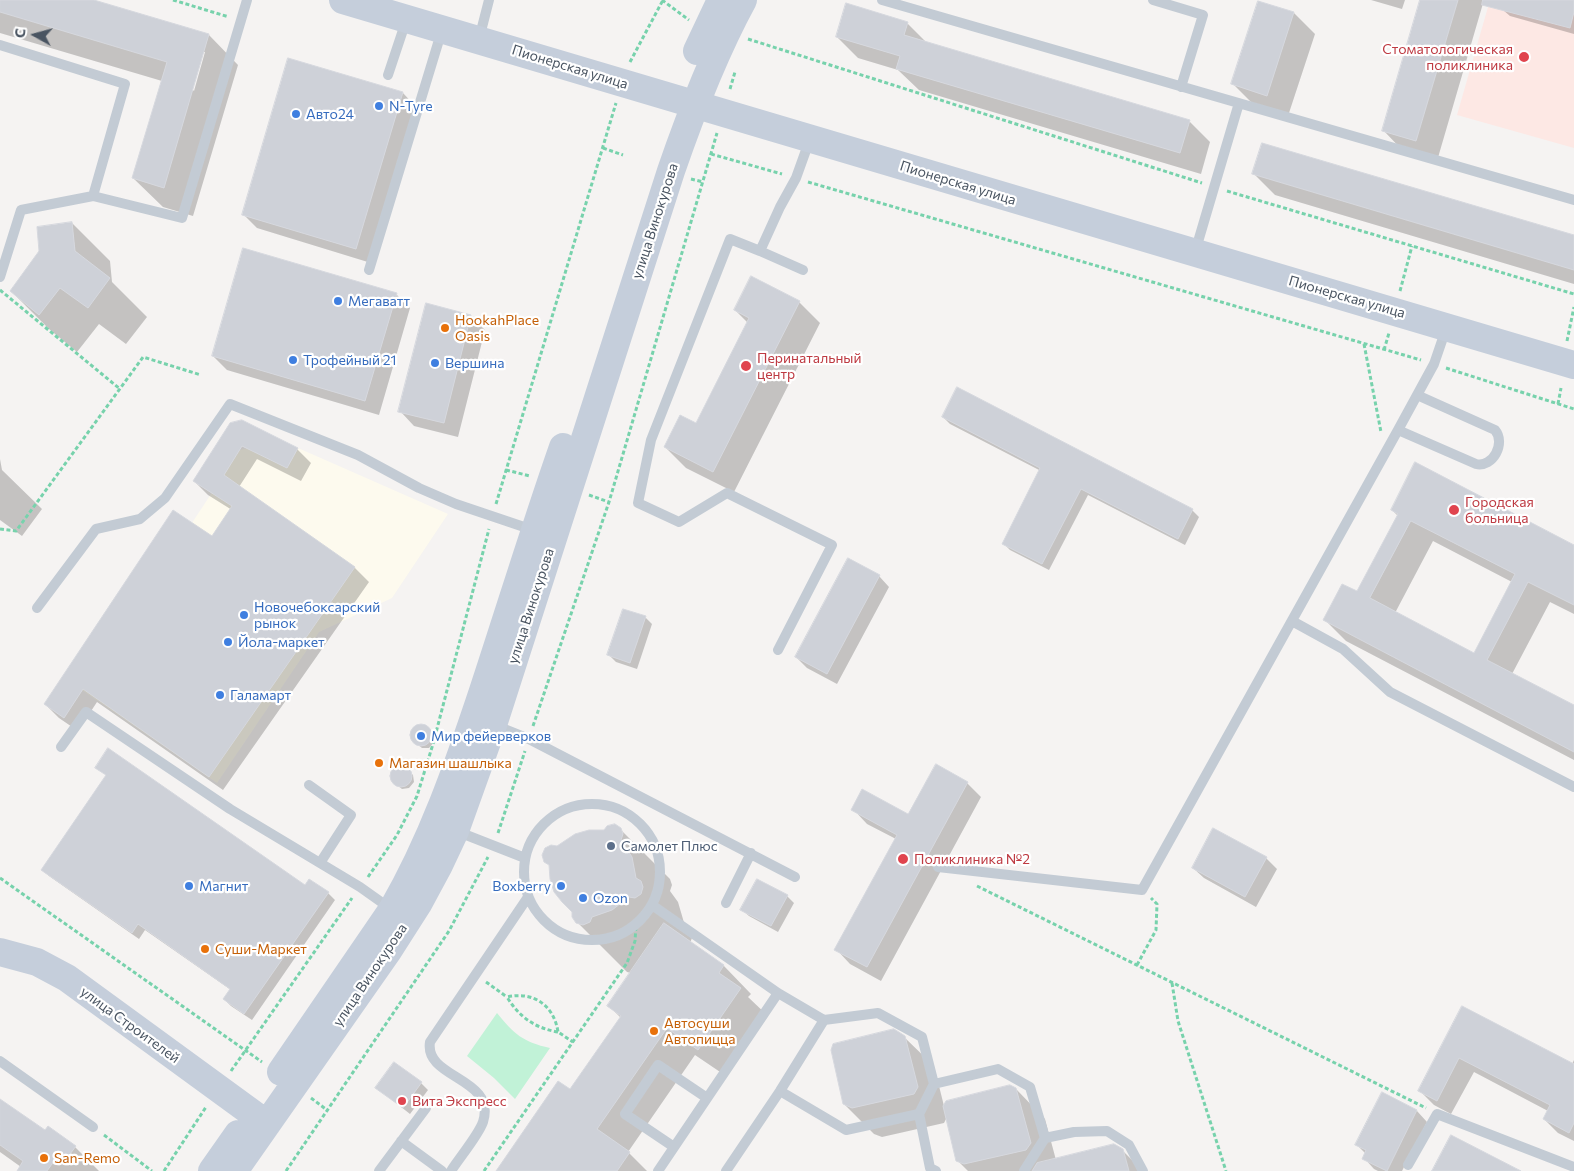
<!DOCTYPE html>
<meta charset="utf-8">
<style>
body{margin:0}
#map{position:relative;width:1574px;height:1171px;overflow:hidden;background:#f5f3f2;font-family:Commissioner,sans-serif}
canvas{display:block}
.north{position:absolute;left:10px;top:10px;width:50px;height:50px;-webkit-text-stroke:4px #fff;paint-order:stroke;rotate:277deg;font-size:14px;font-weight:700;line-height:20px;text-align:center;color:#495461}
.north::after{content:'';display:block;margin:auto;width:18px;height:22px;background:#495461;clip-path:polygon(50% 0,100% 100%,50% 72%,0 100%)}
</style>
<div id="map">
<canvas width="1574" height="1171"></canvas>
<div class="north">С</div>
</div>
<script>
const ctx = document.querySelector('canvas').getContext('2d');
ctx.lineJoin = 'round';
function fillPath(path, color) {
  ctx.fillStyle = color;
  ctx.fill(path, 'evenodd');
}
function trace(path, color, width, dash) {
  ctx.strokeStyle = color;
  ctx.lineWidth = width;
  ctx.lineCap = dash ? 'butt' : 'round';
  ctx.setLineDash(dash || []);
  ctx.stroke(path);
}
function drawText(font, color, halo, rows, align = 'center') {
  ctx.font = font + ' Commissioner,sans-serif';
  ctx.lineWidth = 4.5;
  ctx.setLineDash([]);
  ctx.textBaseline = 'middle';
  ctx.strokeStyle = halo;
  ctx.fillStyle = color;
  for (const [text, x, y, turn = 0] of rows) {
    ctx.save();
    ctx.translate(x, y);
    ctx.rotate((+turn || 0) * Math.PI / 180);
    ctx.textAlign = isNaN(turn) ? turn : align;
    if (halo) ctx.strokeText(text, 0, 0);
    ctx.fillText(text, 0, 0);
    ctx.restore();
  }
}
const commercial = new Path2D(`
 M248,448L287,468L298,448L448,514L392,598L319,632L217,783L82,690L240,450Z`);
const medical = new Path2D(`
 M1490,0H1574V148L1457,115Z`);
const green = new Path2D(`
 M497,1013C514,1034 523,1042 550,1048L515,1099L494,1078L467,1056Z`);
const shadow = new Path2D(`
 M0,0H90L209,35L238,65L193,216L163,207L133,178L162,81L0,33ZM203,52H205L194,91L192,89Z
 M1371,0H1405L1402,9Z
 M1422,0H1484L1437,161L1404,152L1384,131Z
 M1506,0H1574V34L1510,16L1503,10Z
 M1259,2L1294,13L1315,34L1288,116L1254,105L1233,84Z
 M907,23L928,44L1189,121L1210,142L1201,174L919,90L898,70L858,58L837,37Z
 M403,93L417,108L371,263L257,228L243,214Z
 M1254,174L1574,237V284L1275,195Z
 M72,223L110,261L112,282L147,317L126,344L99,324L77,352L49,329L11,291Z
 M396,294L410,308L379,415L227,370L213,356Z
 M799,302L820,323L734,492L686,468L665,447L697,425L748,323L735,310Z
 M427,305L471,316L485,330L458,437L414,426L400,411Z
 M943,417L1192,510L1199,517L1185,545L1088,495L1049,570L1010,550L1003,543L1041,471L950,424Z
 M231,424L297,449L311,463L301,481L257,459L239,487L355,568L369,582L223,790L97,702L78,731L59,718L45,704L212,538L232,510L208,495L194,481Z
 M0,459L2,470L42,509L22,536L0,520Z
 M1392,510L1574,546V614L1550,602L1512,674L1574,707V760L1346,641L1325,620L1357,593L1398,516ZM1433,541L1512,582L1474,654L1395,613Z
 M879,576L889,587L837,684L807,668L796,657Z
 M645,617L652,624L637,669L616,662L609,655Z
 M424,726L433,734L434,742L429,748H422L412,740L411,732L416,727Z
 M404,766L413,775L414,782L409,788L402,789L392,781L391,773L396,767Z
 M97,767L305,887L328,893L335,900L252,1020L231,1006L224,999L231,990L145,930L139,939L49,876L42,870L107,776Z
 M967,783L981,797L881,981L850,964L836,949L896,839L867,824L853,809L909,816Z
 M620,829L670,879L672,885L670,891L678,902L685,926L692,938L690,943L724,966L751,994L748,997L768,1016L726,1076L695,1055L628,1152L647,1171H498L570,1091L621,1018L609,1006L631,973L627,972L577,922L557,848Z
 M1266,858L1277,869L1256,907L1204,878L1193,868Z
 M787,896L794,903L778,932L749,916L742,910Z
 M1463,1007L1572,1064L1574,1060V1141L1558,1133L1544,1119L1548,1111L1474,1072L1451,1114L1434,1105L1420,1091Z
 M904,1037L934,1066L944,1106L1016,1089L1045,1119L1056,1160L1122,1150L1143,1171H968L957,1160L947,1117L944,1123L882,1137L874,1134L844,1104Z
 M421,1083L428,1090L410,1114L377,1088Z
 M1382,1094L1417,1111L1427,1122L1402,1171H1378L1374,1169L1364,1158L1366,1154L1357,1145Z
 M0,1100L45,1132L75,1147L99,1171H18L21,1167L0,1152Z`);
const building = new Path2D(`
 M0,0H94L209,34L164,188L132,178L167,62L0,12Z
 M1420,0H1458L1416,141L1382,131Z
 M1483,0H1574V12L1570,28L1482,5Z
 M1258,1L1294,12L1267,96L1231,84Z
 M846,3L908,22L904,35L1190,120L1180,153L896,69L900,56L836,37Z
 M288,58L403,92L356,249L242,215Z
 M1262,143L1574,235V270L1252,174Z
 M72,222L75,251L110,278L88,308L60,288L39,315L10,291L39,251L37,227Z
 M243,248L397,293L365,401L212,356Z
 M751,276L800,301L713,472L664,447L680,415L696,423L749,318L734,310Z
 M426,303L471,315L444,423L398,412Z
 M957,387L1193,509L1178,539L1081,489L1042,564L1002,544L1040,468L942,417Z
 M242,420L298,448L287,468L242,446L224,475L355,567L209,777L83,689L64,718L44,704L173,510L212,536L232,506L193,481L230,423Z
 M1415,462L1574,545V605L1528,582L1487,660L1574,705V752L1323,620L1342,584L1357,591L1398,514L1391,510ZM1411,521L1515,574L1474,653L1370,598Z
 M848,558L880,575L827,674L795,657Z
 M623,609L646,616L630,663L607,655Z
 M410 735a11 11 0 1 1 22 0a11 11 0 1 1-22 0Z
 M108,748L305,885L309,879L329,892L244,1014L223,999L230,989L138,924L132,933L41,870L106,775L95,768Z
 M936,764L968,782L867,967L834,950L897,835L851,810L862,789L908,814Z
 M390 776a11 11 0 1 1 22 0a11 11 0 1 1-22 0Z
 M615,824L621,828L623,834L621,840L632,857L636,878L641,881L643,887L641,894L635,898L629,897L612,910L592,917L590,922L583,925L576,923L572,917V912L562,902L554,892L550,879L549,865L544,862L542,855L545,848L551,845L557,846L575,834L589,830H604L607,826Z
 M1213,828L1267,857L1245,897L1192,868Z
 M757,879L788,895L771,926L740,910Z
 M664,923L724,965L719,973L741,988L698,1050L667,1028L597,1129L630,1152L617,1171H496L558,1081L570,1089L621,1016L607,1006Z
 M1462,1006L1574,1064V1123L1569,1133L1543,1119L1550,1105L1459,1058L1437,1101L1418,1091Z
 M894,1029L905,1036L918,1087L914,1094L852,1108L843,1104L831,1050L833,1044Z
 M394,1062L422,1082L403,1108L375,1088Z
 M1010,1085L1016,1088L1031,1143L1026,1150L964,1164L956,1161L943,1106L946,1101Z
 M1382,1092L1417,1110L1387,1171L1362,1159L1366,1150L1355,1145Z
 M0,1099L45,1130L48,1126L76,1146L64,1162L57,1157L47,1171H17L23,1161L0,1145Z
 M1451,1135L1521,1171H1432Z
 M1114,1144L1123,1149L1129,1171H1032L1037,1163Z`);
const path = new Path2D(`
 M173,0L229,17
 M662,0L689,20
 M748,39L1202,183
 M630,62L663,0
 M730,89L735,72
 M603,148L623,155
 M711,154L782,174
 M691,179L703,182
 M808,182L1421,360
 M1227,191L1574,294
 M0,290L120,389
 M1400,291L1412,246
 M1567,341L1574,307
 M1364,344L1381,432
 M1384,350L1389,333
 M1446,368L1574,409
 M1558,404L1561,388
 M506,470L530,476
 M589,495L609,502
 M496,504L616,103
 M0,529L16,531L143,357L201,375
 M533,726L609,502L717,133
 M498,833L525,751
 M368,877L397,835L417,796L433,744L489,529
 M0,878L262,1062
 M977,886L1426,1108
 M1137,965L1156,930L1157,904L1151,898
 M486,982L507,997
 M1172,983L1178,1021L1226,1171
 M558,1032C535,1028 519,1017 507,997C533,991 554,1005 558,1032L573,1042
 M231,1071L352,898
 M311,1098L327,1110
 M104,1135L152,1171
 M164,1171L206,1107
 M286,1171L449,931L488,857
 M484,1171L627,963L635,941L636,925`);
const lane = new Path2D(`
 M882,0L1574,200
 M1153,0L1203,15L1181,87
 M479,39L489,0
 M0,45L125,84L93,196L182,218L247,0
 M388,75L406,21
 M760,251L803,270
 M1195,252L1239,103
 M369,270L442,30
 M0,277L21,210L93,196
 M1398,430L1476,464C1493,468 1506,443 1495,430L1417,395
 M37,608L96,529L140,519L165,498L230,404L358,455L419,488L456,504L533,530
 M1292,621L1343,649L1390,692L1574,787
 M778,650L832,545L727,493L679,522L638,503L651,440L730,239L760,251L780,207L796,178L810,139
 M494,725L529,739L795,877
 M61,747L86,712L230,809L360,887L391,909
 M309,785L351,815L320,863
 M524 872a68 68 0 1 1 136 0a68 68 0 1 1-136 0Z
 M456,831L525,858
 M938,867L1142,890L1398,430L1434,364L1446,329
 M726,903L751,853
 M652,905L778,993L824,1020L878,1013L922,1037L934,1084L919,1114L930,1168L936,1171
 M0,1061L93,1127
 M934,1084L998,1069L1030,1087L1045,1138L1024,1171
 M780,1091L846,1130L919,1114
 M1045,1138L1074,1132L1107,1131L1129,1145L1143,1171
 M401,1141L442,1171
 M674,1147L625,1114L658,1065L707,1098
 M1408,1165L1437,1114L1574,1167
 M379,1171L426,1108
 M451,1171C459,1158 478,1136 483,1122C497,1077 424,1079 430,1042L528,897
 M658,1171L778,993
 M726,1171L780,1091L824,1020`);
const secondary = new Path2D(`
 M343,0L1574,365
 M697,51L721,0
 M0,952L37,962L67,978L267,1124
 M281,1072L392,910C432,841 458,766 483,691C510,609 535,527 563,447
 M212,1171L238,1134
 M234,1171L388,951L418,904L439,865L455,831L493,725L671,171C691,113 713,55 743,0`);
const markers = [
 [1524,57,6,"#e0444e"],
 [379,106,5,"#3f7fe0"],
 [296,114,5,"#3f7fe0"],
 [338,301,5,"#3f7fe0"],
 [445,328,5,"#e8710a"],
 [293,360,5,"#3f7fe0"],
 [435,363,5,"#3f7fe0"],
 [746,366,6,"#e0444e"],
 [1454,510,6,"#e0444e"],
 [244,615,5,"#3f7fe0"],
 [228,642,5,"#3f7fe0"],
 [220,695,5,"#3f7fe0"],
 [421,736,5,"#3f7fe0"],
 [379,763,5,"#e8710a"],
 [611,846,5,"#5c6f8a"],
 [903,859,6,"#e0444e"],
 [189,886,5,"#3f7fe0"],
 [561,886,5,"#3f7fe0"],
 [583,898,5,"#3f7fe0"],
 [205,949,5,"#e8710a"],
 [654,1031,5,"#e8710a"],
 [402,1101,5,"#e0444e"],
 [44,1158,5,"#e8710a"]
];
const healthNames = [
 ["Cтоматологическая",1513,49,"right"],
 ["поликлиника",1513,65,"right"],
 ["Перинатальный",757,358],
 ["центр",757,374],
 ["Городская",1465,502],
 ["больница",1465,518],
 ["Поликлиника №2",914,859],
 ["Вита Экспресс",412,1101]
];
const streetNames = [
 ["Пионерская улица",570,67,17],
 ["Пионерская улица",958,183,17],
 ["улица Винокурова",655,221,-72],
 ["Пионерская улица",1347,297,16],
 ["улица Винокурова",531,606,-72],
 ["улица Винокурова",370,975,-56],
 ["улица Строителей",130,1025,36]
];
const shopNames = [
 ["N-Tyre",389,106],
 ["Авто24",306,114],
 ["Мегаватт",348,301],
 ["Трофейный 21",303,360],
 ["Вершина",445,363],
 ["Новочебоксарский",254,607],
 ["рынок",254,623],
 ["Йола-маркет",238,642],
 ["Галамарт",230,695],
 ["Мир фейерверков",431,736],
 ["Магнит",199,886],
 ["Boxberry",551,886,"right"],
 ["Ozon",593,898]
];
const foodNames = [
 ["HookahPlace",455,320],
 ["Oasis",455,336],
 ["Магазин шашлыка",389,763],
 ["Суши-Маркет",215,949],
 ["Автосуши",664,1023],
 ["Автопицца",664,1039],
 ["San-Remo",54,1158]
];
const serviceNames = [
 ["Самолет Плюс",621,846]
];
fillPath(commercial, '#fdfaee');
fillPath(medical, '#fde8e4');
fillPath(green, '#c1f2d7');
fillPath(shadow, '#0003');
fillPath(building, '#ced1d8');
trace(building, '#d6d8de', 1);
trace(path, '#77d2ac', 3, [4, 2.5]);
trace(lane, '#c3cbd4', 10);
trace(secondary, '#c5cedb', 28);
for (const [x, y, r, color] of markers) {
  const dot = new Path2D();
  dot.arc(x, y, r, 0, 2 * Math.PI);
  ctx.fillStyle = color;
  ctx.fill(dot);
  trace(dot, '#fff', 2);
}
drawText('14px', '#be3a42', '#fff', healthNames, 'left');
drawText('14px', '#495461', '#fff', streetNames);
drawText('14px', '#366cbe', '#fff', shopNames, 'left');
drawText('14px', '#c56008', '#fff', foodNames, 'left');
drawText('14px', '#4e5e75', '#fff', serviceNames, 'left');
</script>
